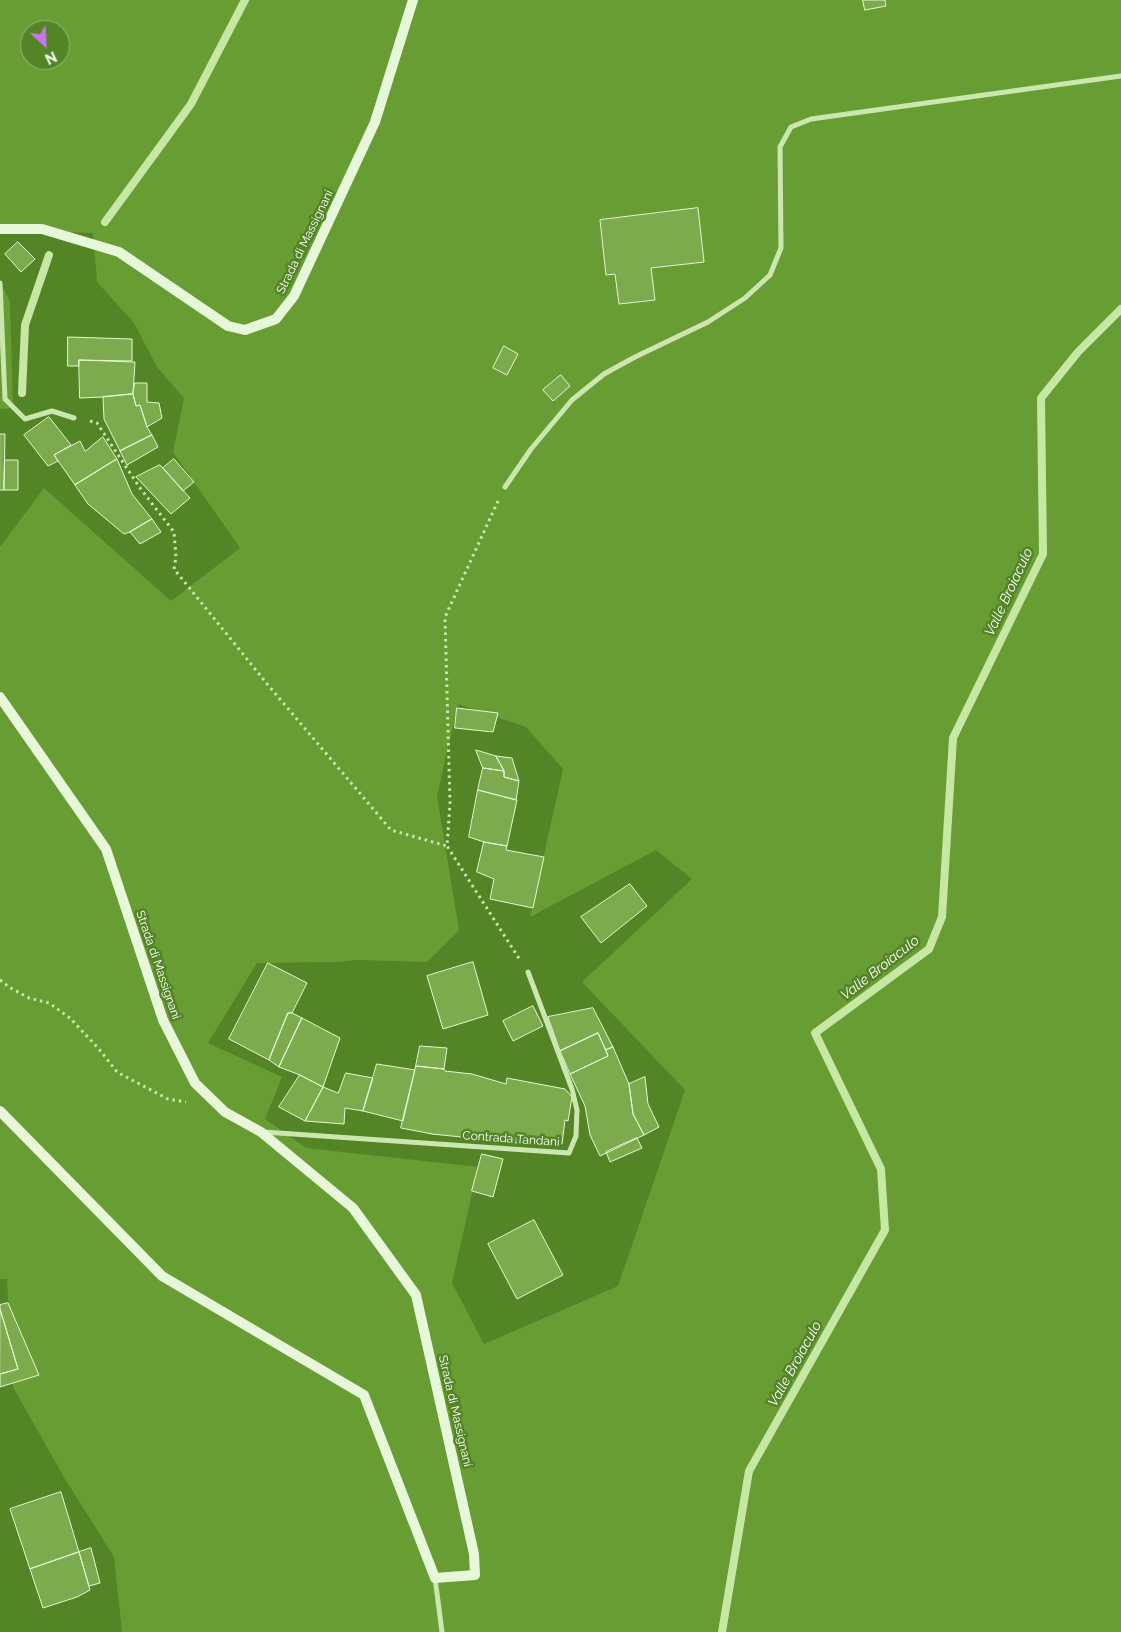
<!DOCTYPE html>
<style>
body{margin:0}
#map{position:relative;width:1121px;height:1632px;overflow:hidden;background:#538426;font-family:Raleway,sans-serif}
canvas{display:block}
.north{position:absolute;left:20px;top:20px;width:50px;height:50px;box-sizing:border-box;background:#538426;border:1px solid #98b57d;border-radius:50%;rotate:155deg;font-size:14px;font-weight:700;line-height:20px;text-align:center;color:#fff}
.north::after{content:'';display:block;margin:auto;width:18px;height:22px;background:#c874f0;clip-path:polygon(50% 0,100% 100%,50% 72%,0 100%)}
</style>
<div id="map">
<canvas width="1121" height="1632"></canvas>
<div class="north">N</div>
</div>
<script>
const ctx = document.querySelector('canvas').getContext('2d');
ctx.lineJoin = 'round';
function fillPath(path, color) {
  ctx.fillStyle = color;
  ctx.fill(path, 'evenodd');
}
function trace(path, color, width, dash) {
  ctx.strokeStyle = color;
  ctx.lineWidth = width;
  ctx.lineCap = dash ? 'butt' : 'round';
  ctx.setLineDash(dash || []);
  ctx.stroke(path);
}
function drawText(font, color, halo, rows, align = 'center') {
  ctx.font = font + ' Raleway,sans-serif';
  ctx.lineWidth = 5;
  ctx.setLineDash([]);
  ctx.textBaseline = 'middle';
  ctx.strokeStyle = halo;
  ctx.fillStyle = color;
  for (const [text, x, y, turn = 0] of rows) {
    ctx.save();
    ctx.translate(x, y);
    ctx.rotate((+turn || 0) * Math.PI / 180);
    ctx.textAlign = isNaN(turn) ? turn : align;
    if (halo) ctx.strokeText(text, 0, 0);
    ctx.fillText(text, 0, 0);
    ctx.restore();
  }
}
const green = new Path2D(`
 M0,0H1121V1632H122L114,1557L65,1479L13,1387L7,1279H0V547L44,488L171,601L240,548L173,452L184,398L157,367L134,323L97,282L93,233L0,230ZM30,30H60V60H30ZM458,704L526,727L563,769L530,917L656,850L692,879L582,982L685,1090L618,1286L484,1344L452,1283L478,1167L306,1148L265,1119L282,1077L208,1043L257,963L337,962L358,960L427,962L459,930L437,796Z
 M0,282L10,302L13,408L0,409Z`);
const stream = new Path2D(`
 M105,222L191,104L245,0
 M22,393L25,325L49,255
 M722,1632L749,1471L885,1230L881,1169L815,1033L929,949L942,917L953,738L1043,554L1041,398L1078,352L1121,309`);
const building = new Path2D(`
 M863,0H885L886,6L865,10Z
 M698,208L704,262L651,268L655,300L619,304L615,274L606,275L600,220Z
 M18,242L35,259L21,272L5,254Z
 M68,337L132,339V361L79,360V366H68Z
 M504,346L518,354L507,375L493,368Z
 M79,360L135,362L133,394L103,397L80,398Z
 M561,375L570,386L553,401L543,390Z
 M135,383H147V402L159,403L162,418L147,427L140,405L136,406L133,394Z
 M133,394L136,406L140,405L147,427L152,435L120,451L104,419L103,397Z
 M49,417L71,445L54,455L58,461L48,466L24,435Z
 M0,434H5L4,490H0Z
 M152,435L158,447L127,465L120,451Z
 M103,437L117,459L75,485L54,455L80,441L85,451Z
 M117,459L132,494L152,519L130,532L124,534L88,504L75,485Z
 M174,459L194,482L183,491L163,468Z
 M5,460H18V490H4Z
 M160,465L190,498L171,514L136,477Z
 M152,519L161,532L140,544L130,532Z
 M457,708L498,713L493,732L455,728Z
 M476,750L496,756L504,771L483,768Z
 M496,756L512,758L519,781L504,777V771Z
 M483,768L504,771V777L519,781L516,800L478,790Z
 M478,790L517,800L507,846L484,842L469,837Z
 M484,842L507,846L506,850L544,857L533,908L490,899L494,879L477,872Z
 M630,884L647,906L601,943L581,917Z
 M473,962L488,1015L443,1029L427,976Z
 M268,963L307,983L292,1013H288L269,1060L229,1039Z
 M533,1006L543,1026L513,1041L503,1021Z
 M593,1008L613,1047L606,1050L598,1033L560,1051L548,1017Z
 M288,1013H292L302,1018L279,1067L269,1060Z
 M302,1018L340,1038L323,1087L300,1075L279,1067Z
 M598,1033L608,1056L570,1074L560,1051Z
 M420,1046L447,1048L444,1069L416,1066Z
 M613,1047L629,1084L633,1114L644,1135L600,1156L590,1135L585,1106L570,1074L608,1056L606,1050Z
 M377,1064L415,1070L403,1121L363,1111Z
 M416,1066L444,1069L445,1071L472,1074L506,1084L507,1078L565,1089L572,1097L568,1121L565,1120L562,1144L536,1142L534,1145L501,1141L432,1134L401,1128Z
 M346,1073L373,1078L363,1111L345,1108L344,1124L305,1121L323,1087L338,1093Z
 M300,1075L323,1087L305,1121L279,1107Z
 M645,1077L648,1104L659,1127L644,1135L633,1114L629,1084Z
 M637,1138L642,1148L610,1162L606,1152Z
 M482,1154L503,1159L493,1197L472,1191Z
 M534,1220L563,1275L517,1299L488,1244Z
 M8,1303L39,1375L0,1387V1374L18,1369L0,1309V1305Z
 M0,1309L18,1369L0,1374Z
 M61,1492L79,1552L30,1569L10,1509Z
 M91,1548L100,1583L89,1586L79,1552Z
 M79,1552L90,1590L77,1597L43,1608L30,1569Z`);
const path = new Path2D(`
 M90,421L97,423L140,488L174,532L176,557L174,569L268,685L391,830L447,846
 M498,501L445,617L450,803L447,846L520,960
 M0,980L9,987L29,998L49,1003L70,1018L99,1049L117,1072L168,1099L186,1102`);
const street = new Path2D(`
 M0,283L5,399L25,419L52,411L74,418
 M505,487L531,449L572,400L604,374L635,357L708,322L745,298L770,275L781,248L780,147L791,127L811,119L1121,76
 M264,1132L569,1153L576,1136L577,1110L572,1089L528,972
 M435,1578L442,1632`);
const secondary = new Path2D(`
 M0,229H42L119,252L228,326L245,330L276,319L294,296L375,122L413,0
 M0,697L106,849L163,1020L195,1083L225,1112L261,1132L353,1208L416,1295L474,1554L475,1575L435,1578L364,1395L162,1276L0,1111`);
const streetNames = [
 ["Strada di Massignani",305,242,-64],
 ["Strada di Massignani",158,965,71],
 ["Contrada Tandani",511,1139,4],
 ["Strada di Massignani",455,1411,77]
];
const waterNames = [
 ["Valle Broiaculo",1009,592,-65],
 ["Valle Broiaculo",880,968,-38],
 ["Valle Broiaculo",795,1364,-61]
];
fillPath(green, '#689d34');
trace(stream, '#c6e8a4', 8);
fillPath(building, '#7cab4e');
trace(building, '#e4f6d3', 1);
trace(path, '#cbe7af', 3, [2.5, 4]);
trace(street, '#cbe7af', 5);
trace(secondary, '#e7f7d9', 10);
drawText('12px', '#fff', '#538426', streetNames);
drawText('italic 14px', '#fff', '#538426', waterNames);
</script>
